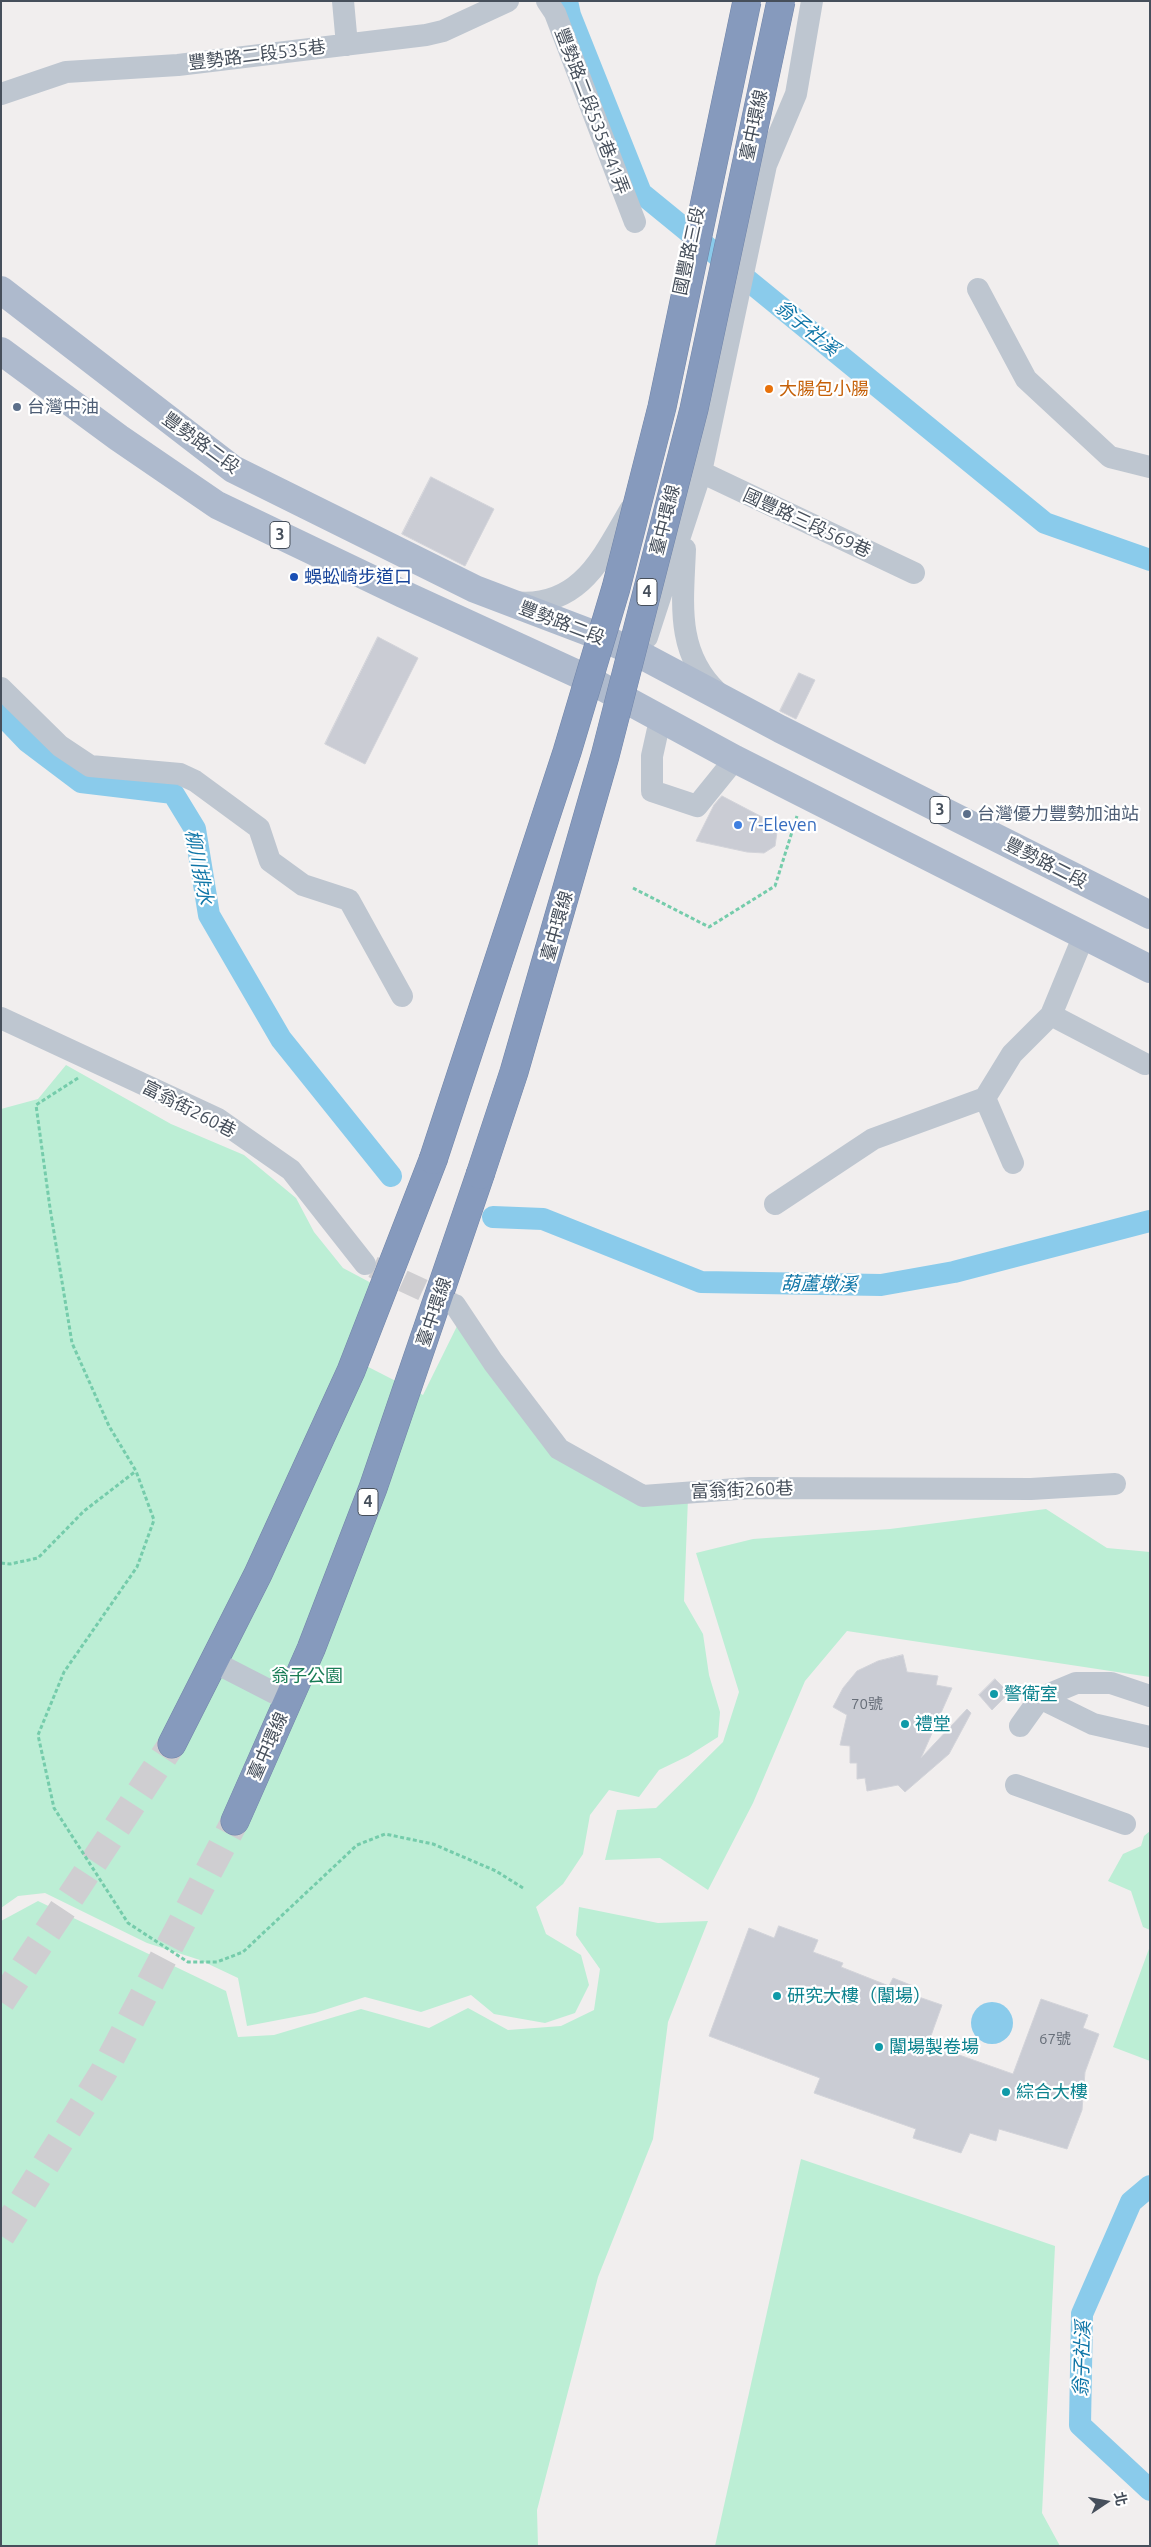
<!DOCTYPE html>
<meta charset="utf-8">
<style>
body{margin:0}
#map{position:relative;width:1151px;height:2547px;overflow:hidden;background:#f1eeee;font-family:Ubuntu,"Noto Sans TC",sans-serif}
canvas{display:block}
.frame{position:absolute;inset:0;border:2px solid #464f5b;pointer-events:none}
.north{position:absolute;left:1081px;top:2477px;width:50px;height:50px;-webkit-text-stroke:4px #fff;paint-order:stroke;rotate:78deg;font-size:14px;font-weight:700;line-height:20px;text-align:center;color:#464f5b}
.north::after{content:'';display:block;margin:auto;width:18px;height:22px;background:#464f5b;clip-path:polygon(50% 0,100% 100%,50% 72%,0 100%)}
</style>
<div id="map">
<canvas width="1151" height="2547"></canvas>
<div class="frame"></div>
<div class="north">北</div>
</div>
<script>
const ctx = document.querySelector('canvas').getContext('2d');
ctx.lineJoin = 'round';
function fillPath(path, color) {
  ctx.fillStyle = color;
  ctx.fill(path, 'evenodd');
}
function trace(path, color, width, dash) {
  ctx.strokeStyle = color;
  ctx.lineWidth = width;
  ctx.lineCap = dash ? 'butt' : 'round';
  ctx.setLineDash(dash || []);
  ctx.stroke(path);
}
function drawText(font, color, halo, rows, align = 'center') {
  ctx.font = font + ' Ubuntu,"Noto Sans TC",sans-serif';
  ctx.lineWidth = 4.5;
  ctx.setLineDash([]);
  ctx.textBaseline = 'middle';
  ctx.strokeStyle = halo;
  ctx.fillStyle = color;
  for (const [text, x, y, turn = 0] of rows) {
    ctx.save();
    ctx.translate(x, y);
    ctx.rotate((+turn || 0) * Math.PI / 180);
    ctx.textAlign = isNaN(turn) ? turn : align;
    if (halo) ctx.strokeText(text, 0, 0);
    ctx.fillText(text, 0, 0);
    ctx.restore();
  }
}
const green = new Path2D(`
 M66,1065L171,1124L244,1155L296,1198L314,1232L343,1268L375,1285L343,1354L423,1395L461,1318L590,1476L688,1498L684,1601L703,1634L709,1675L720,1712L718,1737L688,1756L659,1770L639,1797L609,1790L590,1815L583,1854L563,1884L536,1907L546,1934L581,1955L589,1985L575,2013L545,2023L494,2014L471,1995L421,2012L365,1997L315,2013L247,2026L238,1978L200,1960L147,1943L45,1893L18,1896L1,1908V1109L38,1099Z
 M1046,1509L1107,1548L1150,1552V1677L847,1631L805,1681L753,1803L708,1890L660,1858L605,1860L617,1810L656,1808L723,1742L739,1692L696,1553L753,1539L890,1529Z
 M1150,1831V1930L1143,1927L1131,1891L1108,1881L1123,1854L1141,1846L1144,1836Z
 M38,1901L226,1991L238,2037L274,2035L361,2009L429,2028L468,2008L508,2030L561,2026L594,2010L600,1969L576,1935L579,1907L658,1923L708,1921L668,2022L653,2139L598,2277L537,2510L538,2546H1V1921Z
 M1150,1946V2061L1113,2047Z
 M801,2159L1055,2246L1042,2513L1060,2546H715Z`);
const water = new Path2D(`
 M971 2023a21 21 0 1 1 42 0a21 21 0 1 1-42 0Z`);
const canal = new Path2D(`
 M567,1L570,15L641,193L1045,523L1150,560
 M1,714L28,742L81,782L173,793L195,829L209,915L281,1039L391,1176
 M493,1217L543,1219L701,1282L881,1285L954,1272L1150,1221
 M1150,2186L1131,2202L1082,2314L1080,2425L1150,2490`);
const building = new Path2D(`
 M431,477L494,509L465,566L402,534Z
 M378,637L418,658L365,764L325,744Z
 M799,673L815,680L796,719L780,711Z
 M722,796L764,818L777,832L775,846L764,853L747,852L696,841L714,805Z
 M903,1655L907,1672L938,1676L936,1685L952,1688L921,1758L967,1709L971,1713L949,1754L905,1792L898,1785L867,1791L865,1778L857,1779V1763H850V1746L840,1745L847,1715L833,1707L843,1688L857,1671L878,1661Z
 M995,1679L1009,1693L992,1710L979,1695Z
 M779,1926L818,1940L813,1952L843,1963L841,1967L889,1986L893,1978L913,1986L910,1994L942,2005L928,2044L1013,2074L1041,1999L1088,2015L1083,2028L1099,2034L1085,2072L1082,2110L1067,2149L999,2129L996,2141L970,2133L961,2153L913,2138L916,2129L814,2093L820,2078L709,2036L749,1928L774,1938Z`);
const minorTunnel = new Path2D(`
 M373,1267L453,1304`);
const highwayTunnel = new Path2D(`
 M1,2002L172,1744
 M1,2236L103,2073L235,1821`);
const path = new Path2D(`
 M633,888L709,927L775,886L797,816
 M78,1078L36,1105L50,1208L72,1343L109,1426L136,1471L154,1520L137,1567L64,1672L38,1735L54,1808L128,1923L188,1962H217L243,1952L357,1845L385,1834L433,1844L496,1871L523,1888
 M1,1563L10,1564L38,1558L84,1511L136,1471`);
const minor = new Path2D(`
 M343,1L347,45
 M547,1L555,13L635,222
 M1,94L66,72L178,65L426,35L443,31L508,1
 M978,289L1026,379L1110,457L1150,467
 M701,472L914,573
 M685,549C683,602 675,652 717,692
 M513,602C579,610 602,558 630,510
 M647,637L701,472L766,165L796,94L812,1
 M1,688L60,746L90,766L180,774L195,781L259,828L270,861L303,885L349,900L402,996
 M660,720L652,756V791L697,806L735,759
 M1051,1015L1145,1064
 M1,1018L218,1119L291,1170L365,1264
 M985,1098L1013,1163
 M775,1204L873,1139L985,1098L1012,1054L1051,1015L1084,935
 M455,1305L493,1362L559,1449L643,1496L750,1488L1031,1489L1115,1484
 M214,1662L288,1700
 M1040,1698L1093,1724L1150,1737
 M1020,1726L1040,1698L1076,1683H1111L1150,1696
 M1016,1785L1125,1824`);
const major = new Path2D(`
 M1,290L233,469L475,589L596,635L641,655L780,729L1150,915
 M1,351L119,438L217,505L403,594L584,677L735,759L1150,969`);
const highway = new Path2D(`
 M172,1744L258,1574L351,1371L433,1160
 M235,1821L311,1649L373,1488L480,1175`);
const highwayBridge = new Path2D(`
 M433,1160L567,752L616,588L662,407L747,1
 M480,1175L514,1072L605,756L694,409L781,1`);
const markers = [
 [769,389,5,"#e8710a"],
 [17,407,5,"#5c6f8a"],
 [294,577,5,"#1a4fb4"],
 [967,814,5,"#5c6f8a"],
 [738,825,5,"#3f7fe0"],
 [994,1694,5,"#0f9aa8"],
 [905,1724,5,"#0f9aa8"],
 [777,1996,5,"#0f9aa8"],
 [879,2047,5,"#0f9aa8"],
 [1006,2092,5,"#0f9aa8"]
];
const numberNames = [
 ["70號",867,1704],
 ["67號",1055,2039]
];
const shields = [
 [280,535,20],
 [647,592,20],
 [940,810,20],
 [368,1502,20]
];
const shieldNames = [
 ["3",280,535],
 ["4",647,592],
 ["3",940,810],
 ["4",368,1502]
];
const streetNames = [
 ["豐勢路二段535巷",257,55,-7],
 ["豐勢路二段535巷41弄",592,111,69],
 ["臺中環線",754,125,-78],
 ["國豐路三段",689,251,-78],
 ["豐勢路二段",201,443,36],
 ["臺中環線",665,520,-76],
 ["國豐路三段569巷",807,523,25],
 ["豐勢路二段",562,623,21],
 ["豐勢路二段",1046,863,27],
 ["臺中環線",557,926,-74],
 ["富翁街260巷",189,1109,27],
 ["臺中環線",434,1312,-71],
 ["富翁街260巷",742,1490,-2],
 ["臺中環線",268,1746,-66]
];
const foodNames = [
 ["大腸包小腸",779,389]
];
const serviceNames = [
 ["台灣中油",27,407],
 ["台灣優力豐勢加油站",977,814]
];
const transitNames = [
 ["蜈蚣崎步道口",304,577]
];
const shopNames = [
 ["7-Eleven",748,825]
];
const parkNames = [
 ["翁子公園",307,1676]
];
const cultureNames = [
 ["警衛室",1004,1694],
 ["禮堂",915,1724],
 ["研究大樓（闈場）",787,1996],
 ["闈場製卷場",889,2047],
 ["綜合大樓",1016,2092]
];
const waterNames = [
 ["翁子社溪",807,328,39],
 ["柳川排水",199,867,79],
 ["葫蘆墩溪",819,1284,1],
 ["翁子社溪",1082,2359,-88]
];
fillPath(green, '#bceed5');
fillPath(water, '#8acbeb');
trace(canal, '#8acbeb', 22);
fillPath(building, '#caccd4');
trace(building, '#d2d3d9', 1);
trace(minorTunnel, '#cfced1', 22, [22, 11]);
trace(highwayTunnel, '#cfced1', 28, [28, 14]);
trace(highway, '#7185a8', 29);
trace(path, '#75ccab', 3, [4, 2.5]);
trace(minor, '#bec6d0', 22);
trace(major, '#aebacd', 28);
trace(highway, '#869abd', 28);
trace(highwayBridge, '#7185a8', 29, []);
trace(highwayBridge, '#869abd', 28);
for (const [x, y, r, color] of markers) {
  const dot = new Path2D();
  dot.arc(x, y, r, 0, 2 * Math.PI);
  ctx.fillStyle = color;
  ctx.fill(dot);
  trace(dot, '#fff', 2);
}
drawText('15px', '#676e79', null, numberNames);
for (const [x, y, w] of shields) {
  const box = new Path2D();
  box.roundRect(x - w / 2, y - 13.5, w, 27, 4);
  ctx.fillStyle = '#fff';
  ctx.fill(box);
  trace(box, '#464f5b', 1);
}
drawText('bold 16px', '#464f5b', null, shieldNames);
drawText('18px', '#464f5b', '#fff', streetNames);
drawText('18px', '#c56008', '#fff', foodNames, 'left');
drawText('18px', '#4e5e75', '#fff', serviceNames, 'left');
drawText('18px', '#164399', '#fff', transitNames, 'left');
drawText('18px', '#366cbe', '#fff', shopNames, 'left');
drawText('18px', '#187c55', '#fff', parkNames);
drawText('18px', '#0d838f', '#fff', cultureNames, 'left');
drawText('italic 19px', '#0e75a7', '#fff', waterNames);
</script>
